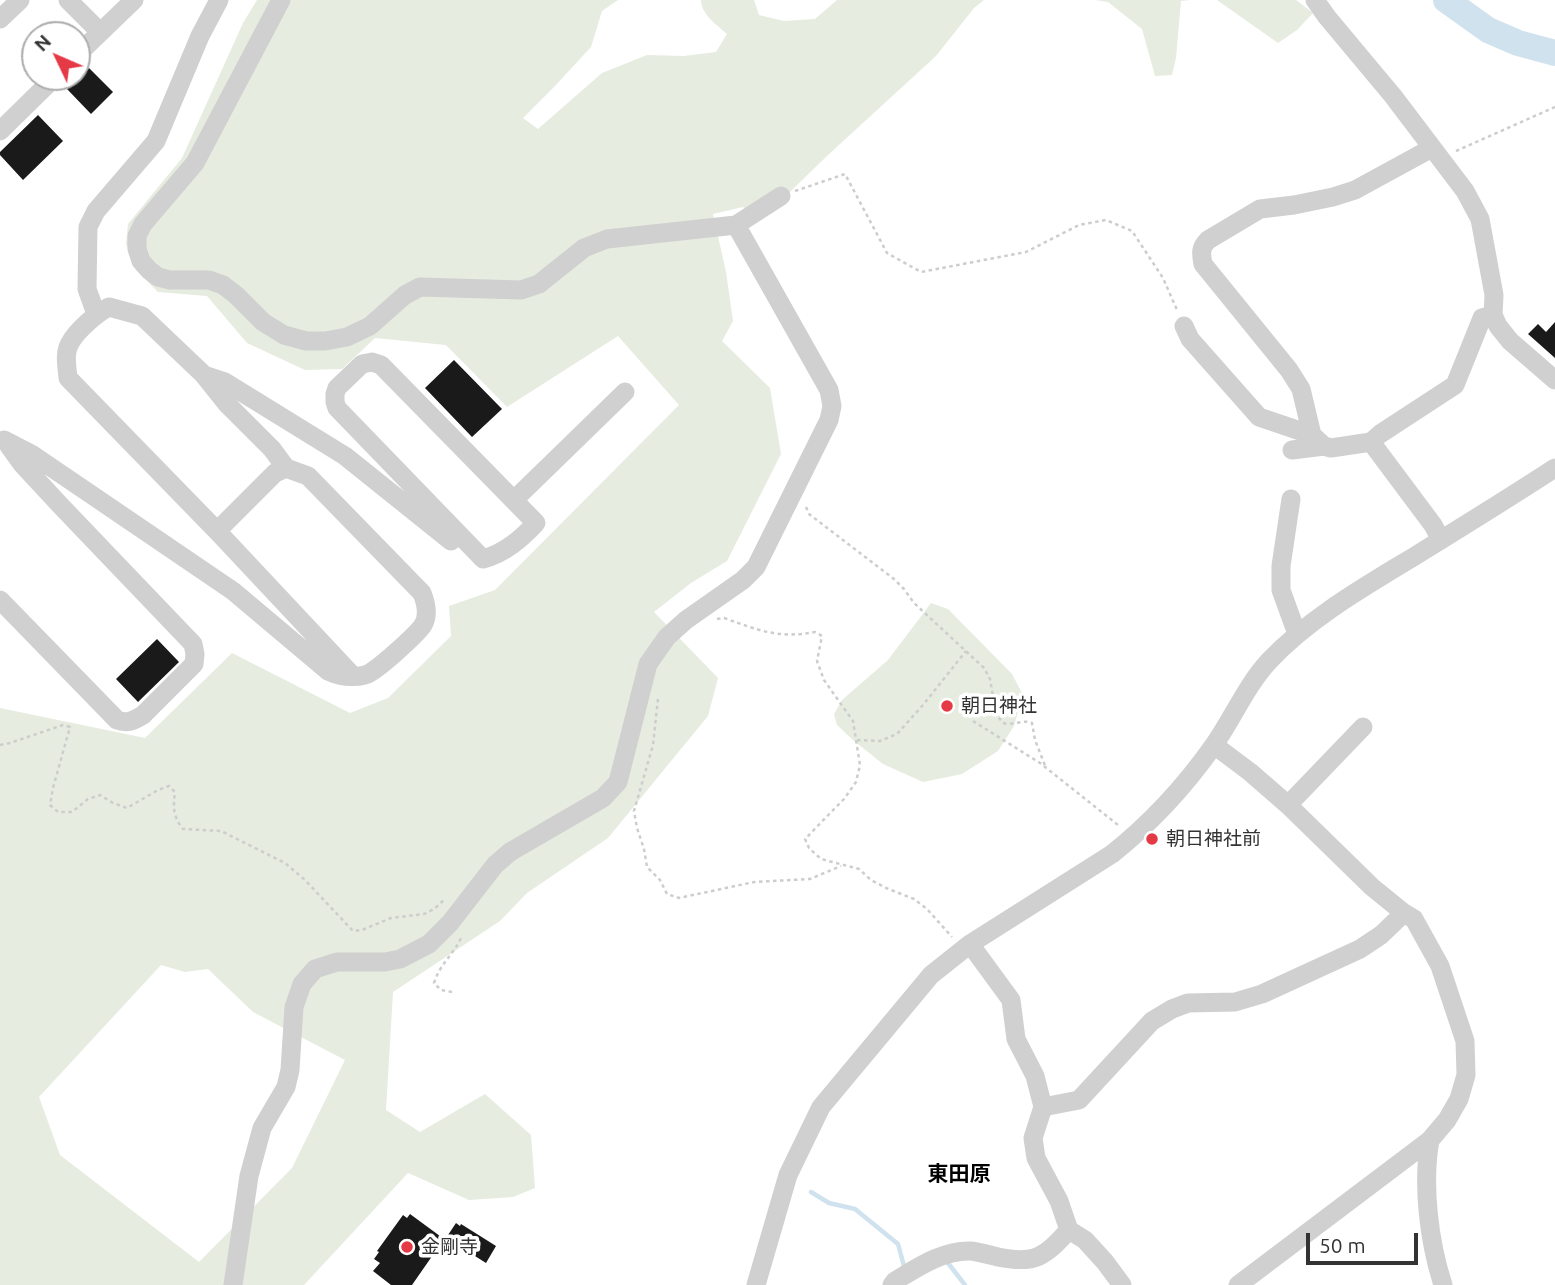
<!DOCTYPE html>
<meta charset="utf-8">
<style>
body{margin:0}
#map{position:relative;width:1555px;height:1285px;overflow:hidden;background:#fff;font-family:Ubuntu,sans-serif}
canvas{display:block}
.north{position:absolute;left:21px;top:21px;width:70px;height:70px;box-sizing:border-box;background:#fff;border:2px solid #adadad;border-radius:50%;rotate:314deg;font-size:19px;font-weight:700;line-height:28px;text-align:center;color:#333}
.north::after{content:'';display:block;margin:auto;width:24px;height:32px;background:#e63946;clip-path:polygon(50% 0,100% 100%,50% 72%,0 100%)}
.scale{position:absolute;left:1306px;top:1233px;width:112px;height:32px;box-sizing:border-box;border:4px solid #333;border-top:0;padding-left:9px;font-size:21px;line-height:24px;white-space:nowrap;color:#333;-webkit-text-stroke:5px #fff;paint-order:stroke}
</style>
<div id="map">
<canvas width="1555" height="1285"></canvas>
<div class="north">N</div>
<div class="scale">50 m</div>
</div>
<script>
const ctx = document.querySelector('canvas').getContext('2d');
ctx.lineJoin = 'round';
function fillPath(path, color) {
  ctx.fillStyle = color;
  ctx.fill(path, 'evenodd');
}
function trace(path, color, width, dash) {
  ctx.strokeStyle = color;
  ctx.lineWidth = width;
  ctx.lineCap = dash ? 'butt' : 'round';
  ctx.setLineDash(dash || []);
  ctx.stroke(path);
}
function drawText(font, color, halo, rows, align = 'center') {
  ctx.font = font + ' Ubuntu,"Noto Sans JP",sans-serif';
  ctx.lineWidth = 7;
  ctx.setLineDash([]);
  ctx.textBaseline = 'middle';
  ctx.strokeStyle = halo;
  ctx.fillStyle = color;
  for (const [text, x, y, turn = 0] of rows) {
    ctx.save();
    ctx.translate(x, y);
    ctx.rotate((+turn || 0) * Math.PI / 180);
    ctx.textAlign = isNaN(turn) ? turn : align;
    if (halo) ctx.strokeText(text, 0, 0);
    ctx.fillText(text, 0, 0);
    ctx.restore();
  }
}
const green = new Path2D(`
 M257,0H618L602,11L591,47L554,87L523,118L538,129L602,73L647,55L684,56L716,52L727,34C717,25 701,14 701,0H754L759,15L784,21L815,19L837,0H984L974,8L936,56L828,155L761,220L743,207L713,214L726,272L733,321L722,341L770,388L781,454L727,561L691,583L654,612L718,678L708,716L608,838L527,893L500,921L393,992L386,1110L420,1132L485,1094L531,1135L535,1188L513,1197L469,1200L408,1173L304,1285H0V708L145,738L232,653L350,713L388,698L451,636L449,606L495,590L679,405L618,336L507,407L446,345L375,338L342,369L305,370L247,343L207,296L158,292L136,270L126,244L128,224L182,158L243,23ZM161,965L185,972L208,969L253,1012L345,1060L292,1168L199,1262L60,1155L39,1097Z
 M1095,0H1190L1181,1L1176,58L1172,75L1155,76L1142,29L1108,2Z
 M1217,0H1296L1313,13L1297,30L1278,43Z
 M931,603L948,609L1012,674L1023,695L1014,726L998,751L962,774L923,782L883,764L853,740L837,725L834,714L842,700L888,660Z`);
const stream = new Path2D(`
 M811,1192L829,1203L855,1209L898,1244L904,1266
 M948,1263L965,1285`);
const river = new Path2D(`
 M1446,0L1488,30L1518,43L1555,53`);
const building = new Path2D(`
 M89,68L113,92L91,114L67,89Z
 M38,115L63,141L23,180L0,155V152Z
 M1555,322V358L1528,334L1538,324L1546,332Z
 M454,360L502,409L472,437L425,388Z
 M157,639L179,662L138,702L116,679Z
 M410,1214L444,1239L412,1285H391L373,1271L380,1263L374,1259L379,1252L377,1251L403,1215L407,1218Z
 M456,1223L460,1226L461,1224L496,1246L486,1263L467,1251L469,1248L448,1235Z`);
const path = new Path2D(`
 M1456,151L1555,107
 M795,191L845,174L887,253L921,272L1026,252L1079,225L1106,220L1132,231L1163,278L1177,310
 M806,507L809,514L894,579L904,589L914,603L984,668L990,679L996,714L1003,723C1013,726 1023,719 1032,723L1035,740L1046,768
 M717,619L724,618C758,630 778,639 815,632L822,636L817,661L824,680L853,721L860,765L856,782L844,799L805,839L809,848L821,859L859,869L871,880L886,888L914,899L927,909L952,937
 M658,699L653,745L634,811L637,828L644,849L647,867L660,880L667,894L679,898L754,882L810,879L841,866
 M973,721L1040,763L1118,825
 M857,740L880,741L897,734L923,705L966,651
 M0,745L10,743L63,725L70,727L53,788L50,805L58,812H72L88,799L100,795L113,803L127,808L158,790L169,786L175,792C173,807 173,817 183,829L221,831L285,863L305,880L353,931L362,930L391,918L424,914L434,909L445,899
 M452,992L441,990L434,983C440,964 453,955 461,938`);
const minor = new Path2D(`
 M68,0L100,32
 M281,0L195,163L143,224L137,236V249L141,261L149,270L158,277L170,280H209L223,285L236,295L263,322L284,335L306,341H325L347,337L370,326L405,295L420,287L521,290L539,284L584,248L607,239L736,225L781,196
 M1315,0L1327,17L1393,96L1465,191L1480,219L1494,295L1493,315L1498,326L1510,341L1555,380
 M0,19L20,0
 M77,55L134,0
 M0,131L55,77
 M96,314L87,289L88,227L96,211L156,141L200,36L219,0
 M1184,326L1190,339L1259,417L1312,435L1324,446L1331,448L1371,442L1380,434L1455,385L1482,318L1493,315
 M372,362L381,365L536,523C521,539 505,553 483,559L337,408L335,402V394L337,388L362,364Z
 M207,376L225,382L345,456L451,541L453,539
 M1312,435L1301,389L1289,370L1203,264C1201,253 1200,248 1208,240L1260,209L1294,205L1333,197L1355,190L1432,148
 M4,440L33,455L233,591L328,671C339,676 353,678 365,675C374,674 418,633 423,625C429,615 426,603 422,593L308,476L286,468L275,473L217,531L353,676
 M1371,442L1433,525L1441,540
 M1292,450L1324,446
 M1291,499L1281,566V590L1297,634
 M514,500L625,392
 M217,531L68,378C67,366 64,353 70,343C77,330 97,313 109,307L142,316L203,374L227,404L272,449L286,468
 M0,600L117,720C127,724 133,721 143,715L194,664L195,654L193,644L60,505L22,464L9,446
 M1214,745L1250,772L1288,805L1372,887L1404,913L1414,919L1440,966L1465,1041L1466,1075L1459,1099L1447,1120L1430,1140L1238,1285
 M1288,805L1363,727
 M970,944L1011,1000L1016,1039L1035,1076L1043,1107L1033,1138L1036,1158L1059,1201L1069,1230L1085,1240L1105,1262L1122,1285
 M1043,1107L1079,1100L1152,1021L1172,1009L1188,1003L1235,1002L1262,994L1360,949L1381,935L1404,913
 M1430,1140C1422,1184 1429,1242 1443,1285
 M233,1285L249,1176L262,1128L286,1087L290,1070L294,1007L302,984L315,969L337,962H385L400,959L429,944L450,923L495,865L510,852L603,798L618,782L648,664L667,637L686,620L743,580L756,567L829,420L832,406L829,390L736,225
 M756,1285L788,1175L821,1107L931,975L970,944L1112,854C1151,823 1185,786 1214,745C1233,718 1246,686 1269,661C1311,617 1364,587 1415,556C1462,527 1509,498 1555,468
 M892,1285L895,1281C918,1267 943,1250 971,1251C980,1252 989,1255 998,1257C1036,1265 1045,1256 1069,1230`);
const markers = [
 [947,706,7,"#e63946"],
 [1152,839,7,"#e63946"],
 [407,1247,7,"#e63946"]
];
const poiNames = [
 ["朝日神社",961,706],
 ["朝日神社前",1166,839],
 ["金剛寺",421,1247]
];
const neighbourhoodNames = [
 ["東田原",959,1174]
];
fillPath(green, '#e6ecdf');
trace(stream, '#cfe2ee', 4.5);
trace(river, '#cfe2ee', 26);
fillPath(building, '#1a1a1a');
trace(path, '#cdcdcd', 2.5, [3.5, 3.5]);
trace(minor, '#d0d0d0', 19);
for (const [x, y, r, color] of markers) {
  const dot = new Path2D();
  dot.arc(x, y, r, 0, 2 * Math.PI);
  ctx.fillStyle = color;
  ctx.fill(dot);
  trace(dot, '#fff', 2.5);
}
drawText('19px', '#333', '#fff', poiNames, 'left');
drawText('bold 21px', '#000', '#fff', neighbourhoodNames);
</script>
